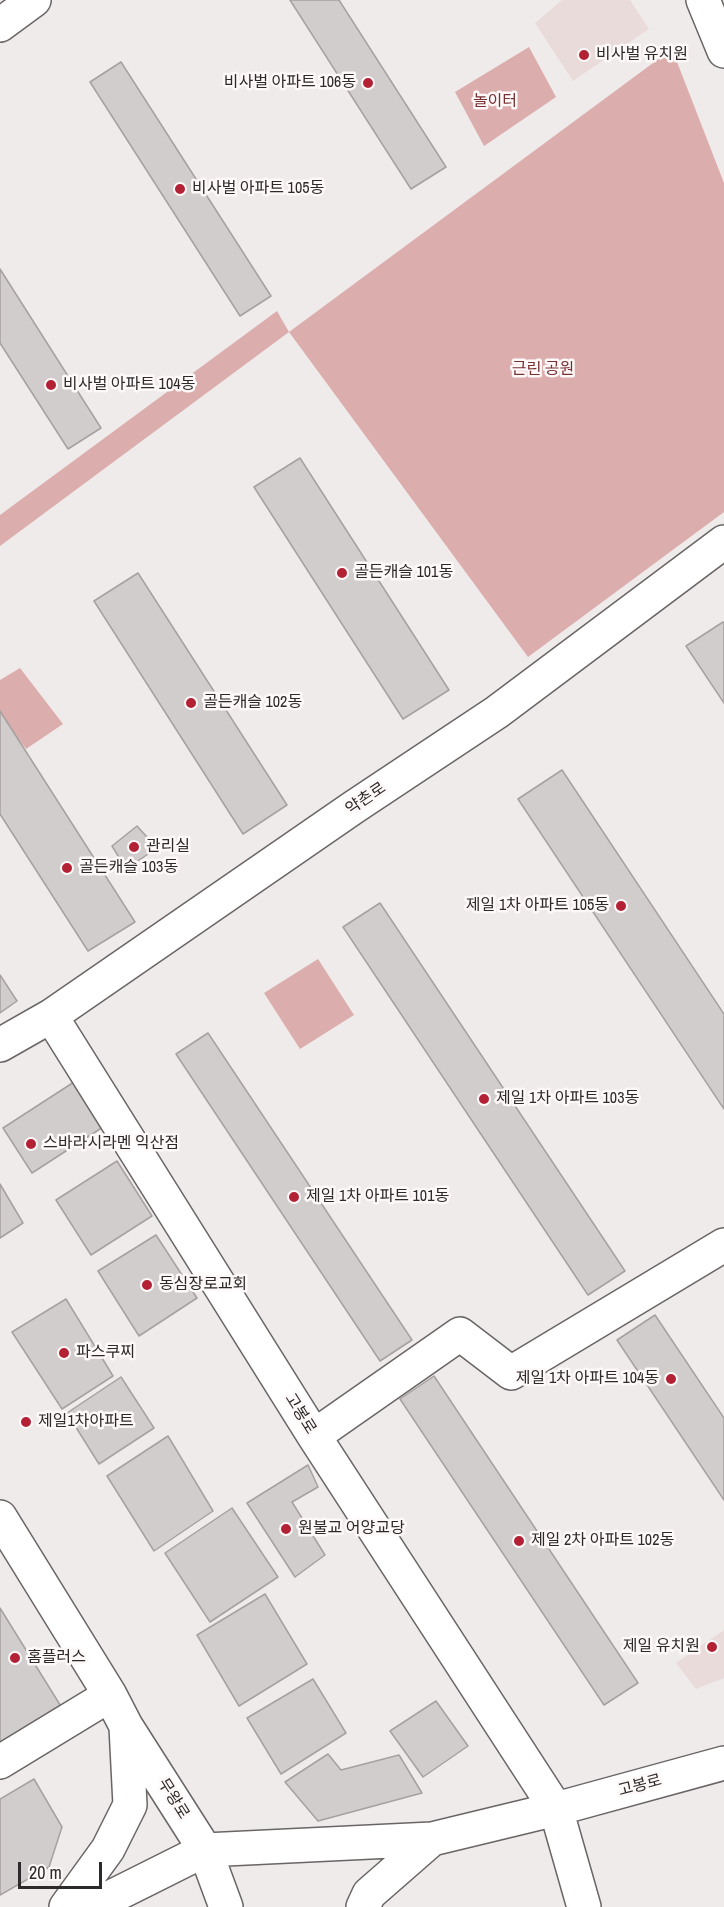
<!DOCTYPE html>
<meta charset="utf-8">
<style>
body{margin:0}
#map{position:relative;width:724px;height:1907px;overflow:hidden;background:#f0ebeb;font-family:"Archivo Narrow",sans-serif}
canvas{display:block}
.scale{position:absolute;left:18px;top:1862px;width:84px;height:27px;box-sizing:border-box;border:3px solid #2c2a2a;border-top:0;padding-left:8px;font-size:18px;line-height:21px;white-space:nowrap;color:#2c2a2a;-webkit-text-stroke:4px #fef8f8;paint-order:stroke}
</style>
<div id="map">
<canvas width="724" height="1907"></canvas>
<div class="scale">20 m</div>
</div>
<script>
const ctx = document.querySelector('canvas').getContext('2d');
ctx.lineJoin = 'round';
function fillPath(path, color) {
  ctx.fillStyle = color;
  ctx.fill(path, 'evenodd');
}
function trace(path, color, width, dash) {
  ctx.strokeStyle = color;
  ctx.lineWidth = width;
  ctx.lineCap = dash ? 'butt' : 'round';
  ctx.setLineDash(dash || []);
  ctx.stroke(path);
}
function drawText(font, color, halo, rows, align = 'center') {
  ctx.font = font + ' "Archivo Narrow","Noto Sans KR",sans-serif';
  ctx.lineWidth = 5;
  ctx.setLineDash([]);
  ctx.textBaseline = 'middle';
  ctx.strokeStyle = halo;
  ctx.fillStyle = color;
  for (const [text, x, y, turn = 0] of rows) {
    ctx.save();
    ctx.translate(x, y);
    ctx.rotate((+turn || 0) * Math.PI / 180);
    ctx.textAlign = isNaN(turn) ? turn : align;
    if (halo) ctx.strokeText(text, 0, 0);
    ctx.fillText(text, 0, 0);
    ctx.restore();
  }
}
const built = new Path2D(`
 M562,0H630L649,29L573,81L535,23Z
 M724,1630V1678L696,1689L676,1663Z`);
const green = new Path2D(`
 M529,47L556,97L484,146L455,92Z
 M672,49L724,183V512L528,657L289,332L0,546V515L277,311L289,332Z
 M20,668L63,724L26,749L0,714V680Z
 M318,959L354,1015L300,1049L264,993Z`);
const building = new Path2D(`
 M290,0H339L446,167L411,189Z
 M121,62L271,296L240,316L90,82Z
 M0,269L101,428L68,449L0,343Z
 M300,458L449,690L403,719L254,487Z
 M138,573L287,805L243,834L94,601Z
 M723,622L724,623V703L686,646Z
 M0,711L135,922L88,951L0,814Z
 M562,770L724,1014V1109L518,799Z
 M137,826L157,848L126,869L112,846Z
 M380,903L625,1271L588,1295L343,927Z
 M0,975L17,1001L0,1013Z
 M208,1033L412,1340L380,1361L176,1054Z
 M74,1082L103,1127L32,1173L3,1128Z
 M117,1161L152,1216L91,1255L56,1200Z
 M0,1184L23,1223L0,1238Z
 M156,1235L197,1298L139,1336L98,1271Z
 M66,1299L113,1376L62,1409L12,1332Z
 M655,1315L724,1418V1500L617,1340Z
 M434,1376L638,1683L604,1705L400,1399Z
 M121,1377L154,1428L99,1464L67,1413Z
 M168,1436L213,1511L154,1551L107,1476Z
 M308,1465L318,1487L292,1502L325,1555L295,1577L247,1503Z
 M232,1508L278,1577L210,1622L165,1553Z
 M265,1594L307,1664L239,1706L197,1635Z
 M0,1608L62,1708L0,1746Z
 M313,1679L346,1733L281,1774L247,1718Z
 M436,1701L468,1746L423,1777L390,1731Z
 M328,1754L341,1770L399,1755L422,1793L318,1821L285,1782Z
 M34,1779L62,1827L49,1867L0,1895V1799Z`);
const minor = new Path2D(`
 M703,0L724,51
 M0,25L34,0
 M51,1016L314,1436L556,1809L584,1907
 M0,1045L51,1016L354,807L497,712L724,542
 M314,1436L460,1334L511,1373L724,1245
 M0,1517L110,1695L126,1726L205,1850L226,1907
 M0,1762L110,1695
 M66,1907L108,1849L130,1805L126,1727
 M91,1907L205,1850L432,1839L556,1809L724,1763
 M363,1907L369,1894L432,1839`);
const markers = [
 [584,55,6,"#b32135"],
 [368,83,6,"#b32135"],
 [180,189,6,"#b32135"],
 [51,385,6,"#b32135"],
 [342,573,6,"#b32135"],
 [191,703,6,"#b32135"],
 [134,847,6,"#b32135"],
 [67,868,6,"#b32135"],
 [621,906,6,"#b32135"],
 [484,1099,6,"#b32135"],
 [31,1144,6,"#b32135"],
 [294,1197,6,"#b32135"],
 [147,1285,6,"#b32135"],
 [64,1353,6,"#b32135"],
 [671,1379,6,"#b32135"],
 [26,1422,6,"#b32135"],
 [286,1529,6,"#b32135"],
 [519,1541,6,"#b32135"],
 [712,1647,6,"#b32135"],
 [15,1658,6,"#b32135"]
];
const poiNames = [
 ["비사벌 유치원",596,55],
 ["비사벌 아파트 106동",356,83,"right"],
 ["비사벌 아파트 105동",192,189],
 ["비사벌 아파트 104동",63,385],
 ["골든캐슬 101동",354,573],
 ["골든캐슬 102동",203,703],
 ["관리실",146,847],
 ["골든캐슬 103동",79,868],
 ["제일 1차 아파트 105동",609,906,"right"],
 ["제일 1차 아파트 103동",496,1099],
 ["스바라시라멘 익산점",43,1144],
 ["제일 1차 아파트 101동",306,1197],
 ["동심장로교회",159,1285],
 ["파스쿠찌",76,1353],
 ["제일 1차 아파트 104동",659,1379,"right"],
 ["제일1차아파트",38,1422],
 ["원불교 어양교당",298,1529],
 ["제일 2차 아파트 102동",531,1541],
 ["제일 유치원",700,1647,"right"],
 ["홈플러스",27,1658]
];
const parkNames = [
 ["놀이터",495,102],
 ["근린 공원",543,370]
];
const streetNames = [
 ["약촌로",366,799,-34],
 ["고봉로",300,1414,58],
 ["고봉로",640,1786,-15],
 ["무왕로",173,1799,58]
];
fillPath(built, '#e9dbda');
fillPath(green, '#dbadac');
fillPath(building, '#d2cdcd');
trace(building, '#a6a1a0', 1.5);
trace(minor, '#6a6565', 36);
trace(minor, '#fff', 33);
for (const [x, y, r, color] of markers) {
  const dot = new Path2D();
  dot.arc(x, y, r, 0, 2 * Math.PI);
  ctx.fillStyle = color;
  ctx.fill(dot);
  trace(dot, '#fef8f8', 2);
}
drawText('16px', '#2c2a2a', '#fef8f8', poiNames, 'left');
drawText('16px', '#783033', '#fef8f8', parkNames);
drawText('16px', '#2c2a2a', '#fef8f8', streetNames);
</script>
